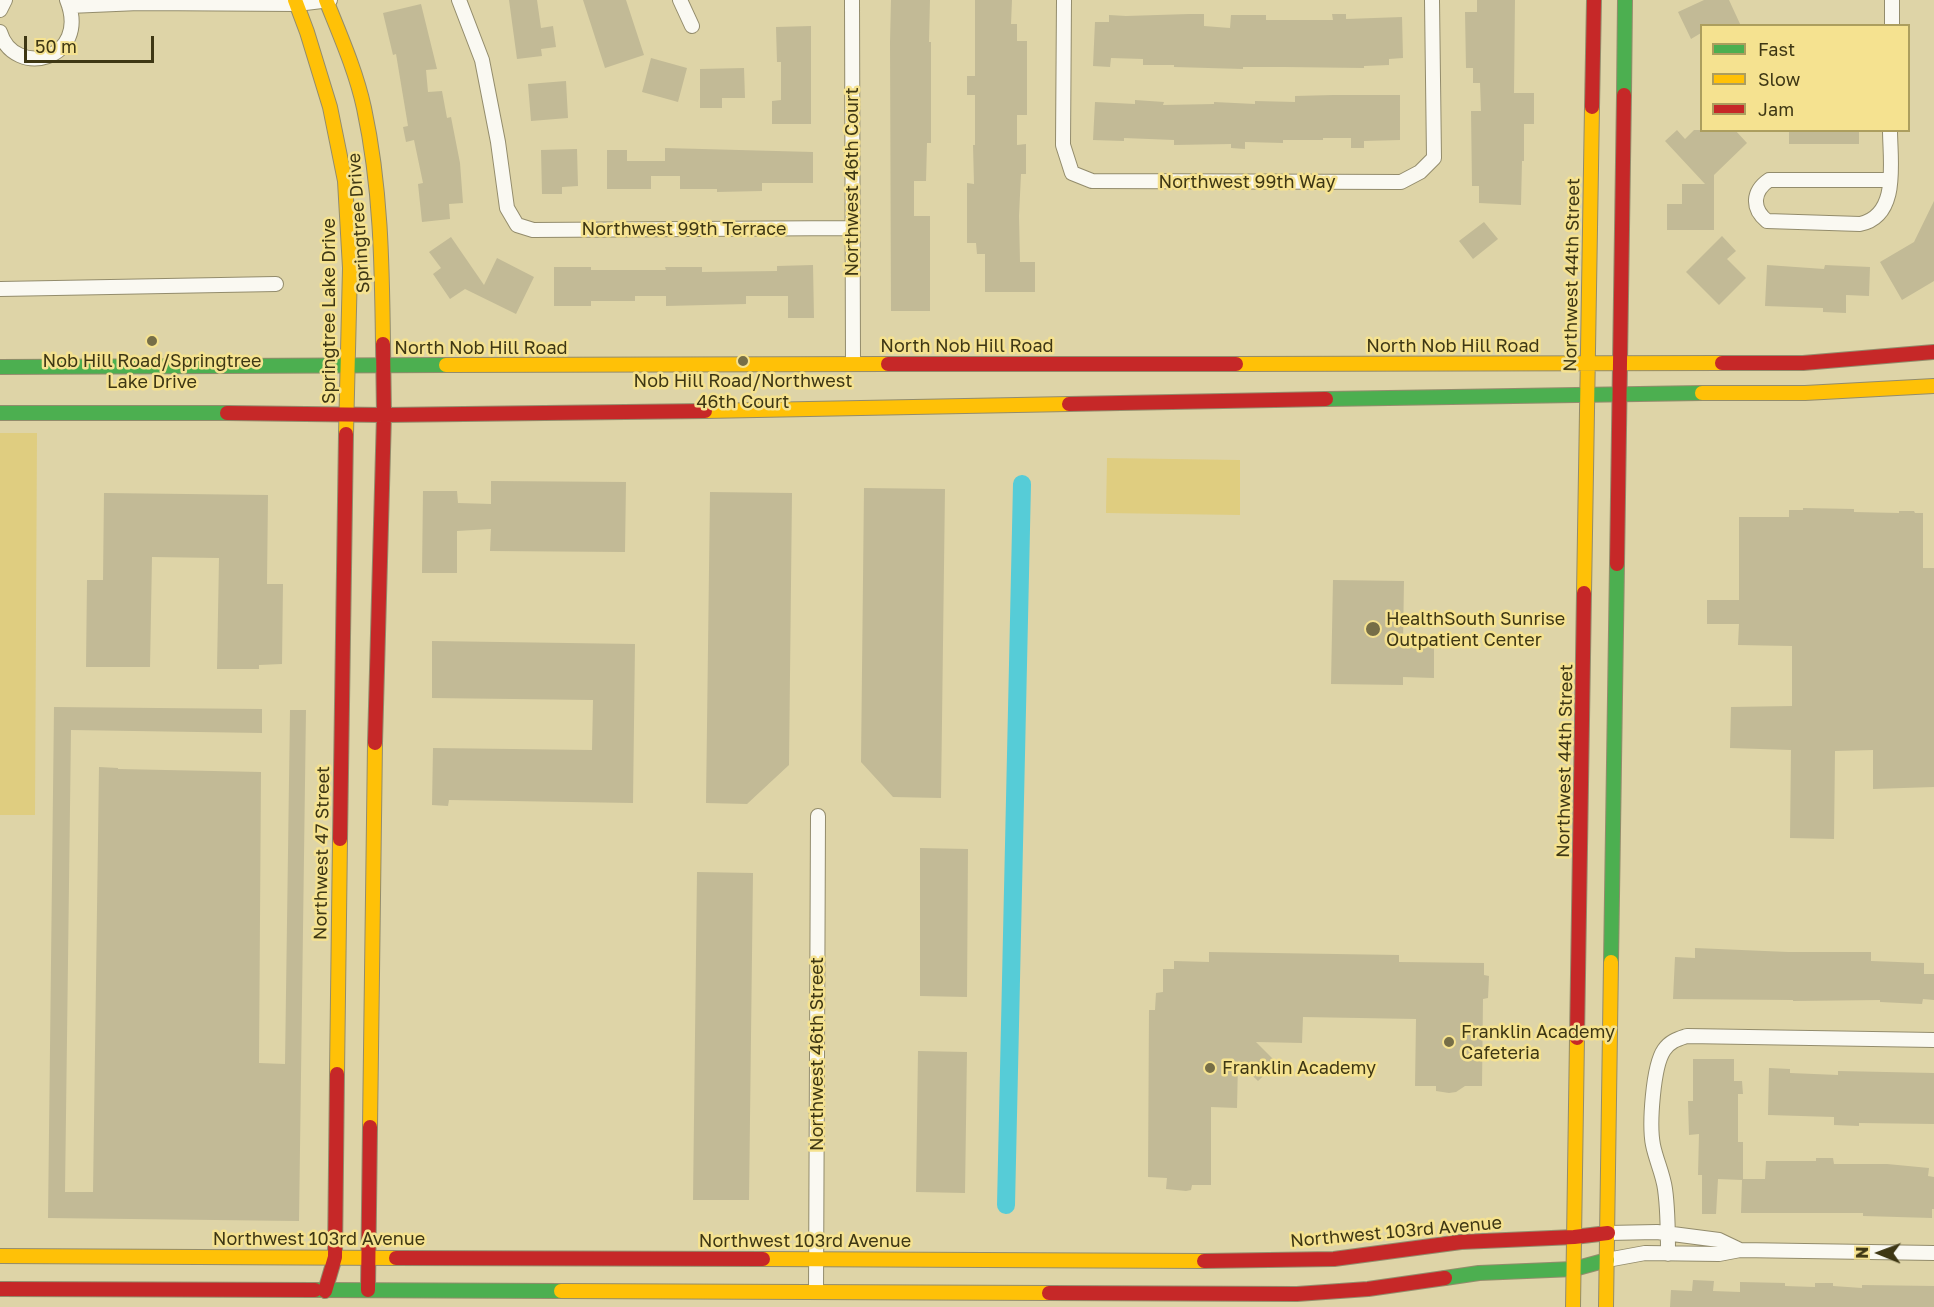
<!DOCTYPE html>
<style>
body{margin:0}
#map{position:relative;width:1934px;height:1307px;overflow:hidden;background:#ded4a7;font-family:"Golos Text",sans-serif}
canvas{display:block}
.legend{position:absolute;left:1700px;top:24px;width:210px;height:108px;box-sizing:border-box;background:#f5e290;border:2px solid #ac9e5e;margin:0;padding:8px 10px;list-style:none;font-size:18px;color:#3e3714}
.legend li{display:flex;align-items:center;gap:12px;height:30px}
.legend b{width:30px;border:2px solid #ac9e5e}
.north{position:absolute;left:1850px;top:1223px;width:60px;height:60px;-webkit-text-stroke:4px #f5e290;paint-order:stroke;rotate:271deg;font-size:16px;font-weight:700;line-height:24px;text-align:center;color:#3e3714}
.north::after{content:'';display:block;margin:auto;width:21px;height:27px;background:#3e3714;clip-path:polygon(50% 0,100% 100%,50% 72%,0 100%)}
.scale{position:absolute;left:24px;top:36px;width:130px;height:27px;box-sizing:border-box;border:3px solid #3e3714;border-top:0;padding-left:8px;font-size:18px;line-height:21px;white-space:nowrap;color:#3e3714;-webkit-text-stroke:4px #f5e290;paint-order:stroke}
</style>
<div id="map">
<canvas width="1934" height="1307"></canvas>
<ul class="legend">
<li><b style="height:8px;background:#4caf50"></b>Fast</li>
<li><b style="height:8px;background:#ffc107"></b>Slow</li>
<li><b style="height:8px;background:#c62828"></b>Jam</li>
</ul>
<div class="north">N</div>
<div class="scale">50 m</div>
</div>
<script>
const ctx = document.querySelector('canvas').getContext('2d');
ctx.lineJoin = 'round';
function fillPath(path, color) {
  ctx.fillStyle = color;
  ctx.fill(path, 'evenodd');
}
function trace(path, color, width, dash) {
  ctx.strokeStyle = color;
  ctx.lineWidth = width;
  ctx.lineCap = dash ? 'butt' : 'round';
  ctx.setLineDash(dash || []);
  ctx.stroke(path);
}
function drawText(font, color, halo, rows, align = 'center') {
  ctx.font = font + ' "Golos Text",sans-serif';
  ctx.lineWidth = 5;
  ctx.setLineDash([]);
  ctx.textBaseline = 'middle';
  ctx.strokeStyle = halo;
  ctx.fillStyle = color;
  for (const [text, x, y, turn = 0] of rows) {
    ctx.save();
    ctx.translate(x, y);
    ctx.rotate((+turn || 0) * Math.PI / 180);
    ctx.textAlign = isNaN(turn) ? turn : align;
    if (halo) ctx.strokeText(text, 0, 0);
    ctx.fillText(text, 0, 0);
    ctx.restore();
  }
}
const green = new Path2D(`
 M0,433H37L35,815H0Z
 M1107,458L1240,460V515L1106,513Z`);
const canal = new Path2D(`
 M1006,1205L1022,484`);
const building = new Path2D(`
 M509,0H537L541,28L553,26L556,47L541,49L542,56L517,59Z
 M583,0H626L644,55L605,68Z
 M891,0H930L929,42H931V143H927L926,181H914V216H930V311H891L890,42Z
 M975,0H1012L1011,24H1017V41H1027V115H1017V145L1026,144V174H1021L1019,216L1020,262H1035V292H985V254H977L976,243H967V183L974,184L973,145H975V95H967V76H975Z
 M1477,0H1515L1514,93H1534V124H1524V161H1522L1521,205L1479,203V186H1472L1471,111H1481L1480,83H1473V68H1466L1465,12H1477Z
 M1704,0H1729L1741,26H1701V33L1691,39L1678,12Z
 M421,4L437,69L426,70L428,92L442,91L447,118L451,117L460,163L463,203L449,204L450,219L422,222L418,184L423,183L414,140L406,142L403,127L408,126L396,54L393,55L383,13Z
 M1189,14H1204V26L1230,28L1231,15H1266V20H1333L1332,14H1346V19L1402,17L1403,58L1389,59V65L1364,66V68L1285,67H1243V69L1174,67V65H1143V59L1111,58L1110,67L1093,66L1095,22H1109V15L1126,16Z
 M811,26V124H772V101L781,100V62H777L776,27Z
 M651,58L687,68L678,102L642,92Z
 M744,68L745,98H722V108H700V69Z
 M566,81L568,118L531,121L528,84Z
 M1333,95H1400V140L1364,141V148H1351V138H1323V140H1283V143L1245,142V149L1231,148V144L1174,145V140L1124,138V141L1093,140L1095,102L1135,104V100L1164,102L1163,105L1214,104V102L1255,104V101L1295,102V96Z
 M1677,130L1685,139L1694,130H1735L1747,143L1714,175V230H1667V204H1682V184H1705L1665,141Z
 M1789,130H1859V144H1789Z
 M665,148L813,152V183H762V191L717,192V189H680V176H651V189H607V150H627V161H665Z
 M577,149L578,186L562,187V194H542L541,150Z
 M1934,201V281L1902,300L1880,262L1914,242Z
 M1484,222L1498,239L1473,259L1459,241Z
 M1722,236L1736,251L1727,259L1746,278L1719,305L1686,272Z
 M451,237L484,285L497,258L534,277L516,314L465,289L450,299L433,274L441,268L429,252Z
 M813,265L814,318H788V296H746V304L666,306V296H635V301H591V306H554V267H591V270H666L665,267H702V272L777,271V266Z
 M1767,265L1824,269L1825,265L1870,267L1869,296L1846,295V313L1823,312V308L1765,306Z
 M491,481L626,482L625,552L490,551L491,529L457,531V573H422L423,491H457L458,503L491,504Z
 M864,488L945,489L941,798L893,797L861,762Z
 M710,492L792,493L789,765L747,804L706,803Z
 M104,493L268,495L267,584H283L282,664L259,665V669H217L219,558L152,557L150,667H86L87,580H103Z
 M1803,508L1854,509V512L1899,513V511H1914L1915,513H1923V568H1934V787L1873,789V750L1835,751L1834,839L1790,838L1791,750L1730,748L1731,707L1792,706V646L1738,645L1739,624H1707V600H1739V517H1789V510H1803Z
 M1333,580L1404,581L1403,644L1434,645V678L1403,677V685L1331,684Z
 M432,641L635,644L633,803L449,800L448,806L432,805L433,748L592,750L593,700L432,698Z
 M54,707L262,709V733L71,730L65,1192H93L99,767L118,768V769L261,772L259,1063L285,1064L290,710H306L299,1221L48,1218Z
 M920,848L968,849L967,997L920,996Z
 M697,872L753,873L749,1200H693Z
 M1695,948L1788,952H1871V961L1924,963V974H1934V1000L1923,999L1922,1004L1880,1002V1000L1793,1001V1000L1673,999L1675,957L1695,958Z
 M1209,952L1399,955V962L1484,963V975L1489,976L1488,998L1483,999L1482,1086H1465L1456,1092L1449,1093L1436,1091V1086H1415L1416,1019L1303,1017L1302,1043L1256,1042L1277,1063L1258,1081L1238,1062L1237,1108L1211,1107V1185H1192L1191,1190L1186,1191L1166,1189L1167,1178L1148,1177L1149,1010H1155L1156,993L1163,992V969H1174V961L1209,962Z
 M918,1051L967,1052L965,1193L916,1192Z
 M1693,1059H1734V1081H1742L1743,1094H1738V1142H1743V1179H1765L1766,1161H1816V1158H1833L1834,1164H1887L1929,1168L1928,1176L1934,1177V1209H1932V1218L1863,1216V1213H1741L1742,1180L1718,1179L1716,1214H1702V1175H1698L1699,1134L1689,1135L1688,1101H1693Z
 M1769,1068L1790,1069V1073L1838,1075V1071L1934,1073V1124L1859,1123V1126L1834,1125V1117L1768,1115Z
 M1693,1280L1714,1281L1713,1291L1740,1292V1282L1785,1283V1286L1815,1287V1283H1833V1286L1862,1288V1285L1934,1286V1307H1670L1671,1290L1692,1291Z`);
const street = new Path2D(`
 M459,0L482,60L498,142L507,208L517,225L533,230L851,228
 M680,0L692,26
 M852,0L853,364
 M1064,0L1063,145L1072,173L1092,181L1401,182L1420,172L1434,158L1432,0
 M69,6L139,3L297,4L330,0
 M0,10L5,0
 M1892,26V0
 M0,32C14,79 91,60 67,0
 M1890,180H1769C1753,191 1751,208 1767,221L1860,224C1900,216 1890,161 1890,130
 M0,289L276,284
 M1608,1233L1657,1232L1719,1240L1740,1250
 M1668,1254C1668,1232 1668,1210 1665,1189C1663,1174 1656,1160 1653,1145C1649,1125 1653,1066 1664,1050C1670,1041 1678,1039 1687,1036L1934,1040
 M1607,1260L1645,1253L1719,1254L1740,1250L1934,1253
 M816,1292L818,816`);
const fast = new Path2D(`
 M1624,95L1625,0
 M0,367L446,365
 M1326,399L1702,393
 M0,413H227
 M1611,962L1617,564
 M1445,1278L1479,1273L1574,1269L1607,1260
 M315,1290L561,1291`);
const slow = new Path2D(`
 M295,0L307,32L330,107L345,181L350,268L346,434
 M326,0C340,35 356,71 364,108C381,187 382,264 383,344
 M1236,364L1722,363
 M446,365L888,364
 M1702,393H1805L1934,386
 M705,411L1069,404
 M1584,593L1592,107
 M337,1074L340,839
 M370,1127L375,743
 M0,1256L396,1258
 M763,1259L1204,1261
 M561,1291L1049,1293
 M1573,1307L1577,1038
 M1606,1307L1611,962`);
const jam = new Path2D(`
 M1592,107L1594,0
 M1722,363H1803L1934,352
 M888,364H1236
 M1069,404L1326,399
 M227,413L384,415L705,411
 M1617,564L1624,95
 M375,743L384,415L383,344
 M340,839L346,434
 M1577,1038L1584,593
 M396,1258L763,1259
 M1204,1261L1334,1259L1461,1242L1574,1237L1608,1233
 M0,1289L315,1290
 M368,1290L370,1127
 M325,1291L335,1257L337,1074
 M1049,1293L1297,1294L1368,1289L1445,1278`);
const markers = [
 [152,341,6,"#766e47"],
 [743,361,6,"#766e47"],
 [1373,629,8,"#766e47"],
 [1449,1042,6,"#766e47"],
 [1210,1068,6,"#766e47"]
];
const streetNames = [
 ["Northwest 46th Court",852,182,-90],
 ["Northwest 99th Way",1247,182],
 ["Springtree Drive",359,223,-94],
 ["Northwest 99th Terrace",684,229],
 ["Northwest 44th Street",1572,275,-89],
 ["Springtree Lake Drive",329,311,-90],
 ["North Nob Hill Road",967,346],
 ["North Nob Hill Road",1453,346],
 ["North Nob Hill Road",481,348],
 ["Northwest 44th Street",1565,761,-89],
 ["Northwest 47 Street",322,853,-89],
 ["Northwest 46th Street",817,1054,-90],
 ["Northwest 103rd Avenue",1396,1232,-5],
 ["Northwest 103rd Avenue",319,1239],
 ["Northwest 103rd Avenue",805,1241]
];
const poiNames = [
 ["Nob Hill Road/Springtree",152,361,"center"],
 ["Lake Drive",152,382,"center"],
 ["Nob Hill Road/Northwest",743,381,"center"],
 ["46th Court",743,402,"center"],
 ["HealthSouth Sunrise",1386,619],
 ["Outpatient Center",1386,640],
 ["Franklin Academy",1461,1032],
 ["Cafeteria",1461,1053],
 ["Franklin Academy",1222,1068]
];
fillPath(green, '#dfcd80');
trace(canal, '#56ccd7', 18);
fillPath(building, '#c2ba96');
trace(street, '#938c6c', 16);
trace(fast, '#938c6c', 16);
trace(slow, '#938c6c', 16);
trace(jam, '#938c6c', 16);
trace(street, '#faf9f2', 14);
trace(fast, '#4caf50', 14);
trace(slow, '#ffc107', 14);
trace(jam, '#c62828', 14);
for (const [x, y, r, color] of markers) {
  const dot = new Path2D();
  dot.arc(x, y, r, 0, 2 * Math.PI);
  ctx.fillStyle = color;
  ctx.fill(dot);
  trace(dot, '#f5e290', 2);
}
drawText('18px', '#3e3714', '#f5e290', streetNames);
drawText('18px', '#3e3714', '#f5e290', poiNames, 'left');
</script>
